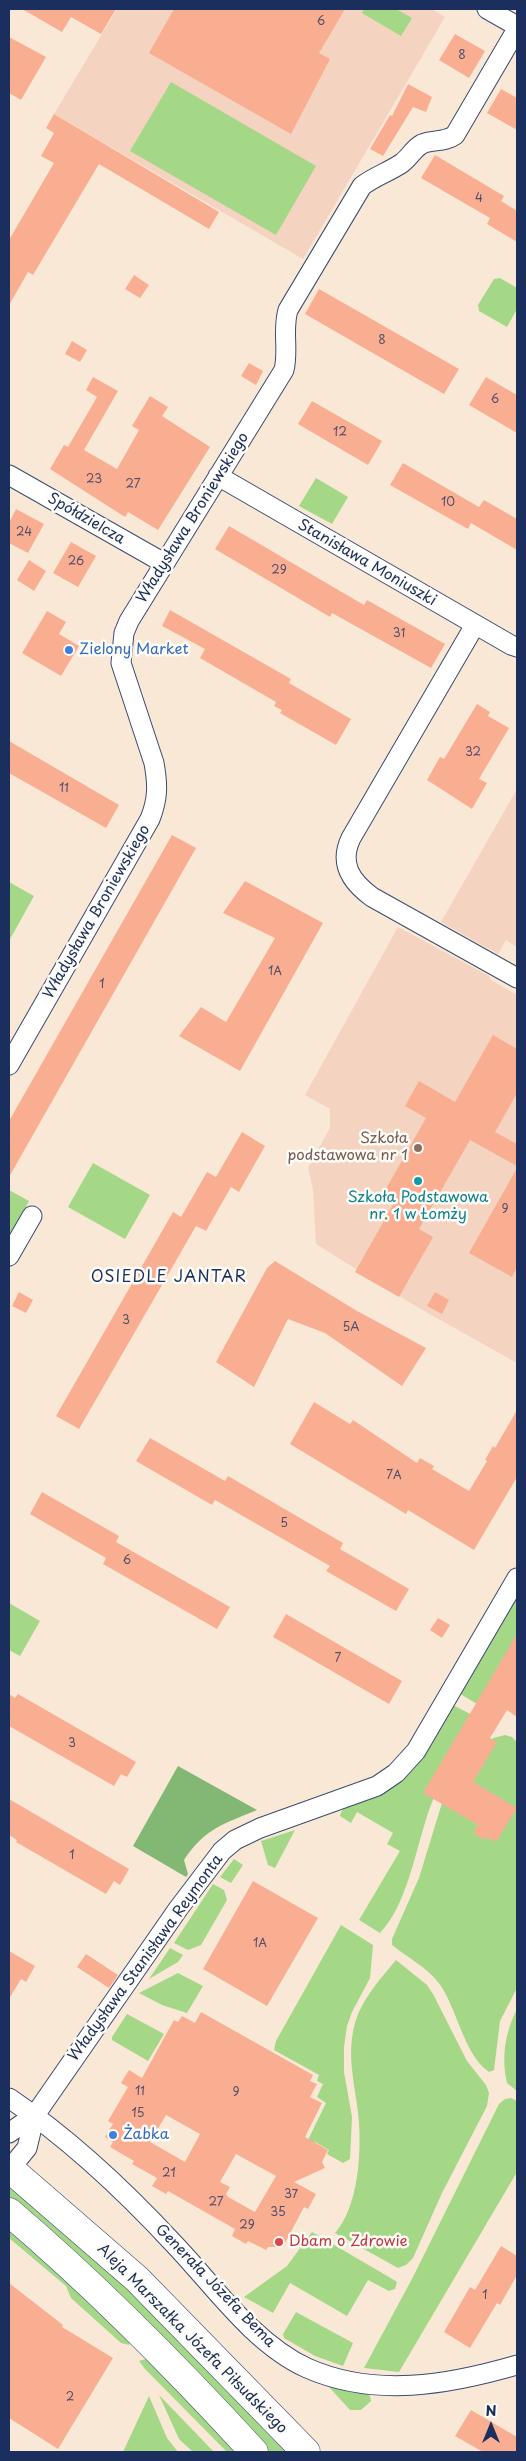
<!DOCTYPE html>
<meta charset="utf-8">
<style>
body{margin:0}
#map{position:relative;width:526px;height:2461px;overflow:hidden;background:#f8e8d5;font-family:"Playpen Sans",sans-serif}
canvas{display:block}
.frame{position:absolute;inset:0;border:10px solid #1b2f5e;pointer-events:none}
.north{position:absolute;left:466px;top:2401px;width:50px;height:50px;-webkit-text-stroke:4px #fdfcf7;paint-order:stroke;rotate:0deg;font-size:14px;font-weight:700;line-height:20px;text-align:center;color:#1b2f5e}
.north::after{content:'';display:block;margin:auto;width:18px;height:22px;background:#1b2f5e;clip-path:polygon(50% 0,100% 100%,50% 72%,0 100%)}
</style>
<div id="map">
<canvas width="526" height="2461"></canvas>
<div class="frame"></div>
<div class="north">N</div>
</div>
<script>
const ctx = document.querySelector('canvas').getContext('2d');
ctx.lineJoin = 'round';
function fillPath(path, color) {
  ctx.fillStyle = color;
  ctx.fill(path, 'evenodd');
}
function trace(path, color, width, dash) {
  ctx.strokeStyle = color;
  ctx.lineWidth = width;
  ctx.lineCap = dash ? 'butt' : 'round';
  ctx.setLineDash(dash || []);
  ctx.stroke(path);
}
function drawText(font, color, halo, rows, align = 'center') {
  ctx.font = font + ' "Playpen Sans",sans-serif';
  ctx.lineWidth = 5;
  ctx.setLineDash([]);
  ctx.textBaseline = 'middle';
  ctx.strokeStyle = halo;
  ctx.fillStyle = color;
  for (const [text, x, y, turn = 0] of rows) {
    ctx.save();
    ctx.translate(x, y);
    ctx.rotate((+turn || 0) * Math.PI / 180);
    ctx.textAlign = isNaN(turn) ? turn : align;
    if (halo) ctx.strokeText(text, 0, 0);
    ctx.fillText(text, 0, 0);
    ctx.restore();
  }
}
const built = new Path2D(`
 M117,9H432L445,17L303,259L54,114Z
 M517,789V947L506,940L498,954L441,922Z
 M398,927L489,976L491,980L517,995V1363L417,1307L316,1244L313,1189L308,1168L330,1128V1109L305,1095Z`);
const green = new Path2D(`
 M364,9H396L412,18L401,36L362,13Z
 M171,82L316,166L276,235L130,151Z
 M500,278L517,288V309L507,327L479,311L478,305L494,279Z
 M316,478L348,497L332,524L299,506Z
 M9,882L34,896L9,941Z
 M93,1163L150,1195L125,1239L68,1207Z
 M9,1190L29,1201L9,1238Z
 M517,1595V1676L504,1706L488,1711L459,1693Z
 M9,1603L40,1621L20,1656L9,1650Z
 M453,1705L478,1718C464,1743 447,1768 435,1795C417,1835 411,1901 380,1933L359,1920L400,1851L387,1844L393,1833L357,1812L351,1823L340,1816C343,1801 364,1802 376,1796C401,1785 435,1729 453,1705Z
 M505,1735L512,1737L517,1742V1988L500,2021L494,2070L489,2072C463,2054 457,2006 438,1982C426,1967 407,1957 392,1945V1939L419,1878L442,1803L487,1743L493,1738Z
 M295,1830L275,1868L268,1865L261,1841Z
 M234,1859L243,1865L231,1883L220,1877Z
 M213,1884L224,1890L227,1900L201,1945L188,1950L174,1943Z
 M341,1925L373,1945L370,1978L352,2012L347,2026L344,2047V2072L352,2117L350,2159L343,2163L327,2154L329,2150L315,2142L313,2146L307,2142L326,2103L317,2097L323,2084L317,2081L319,2075L274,2050L276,2041Z
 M170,1948L183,1955L178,1962L149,1979Z
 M396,1960L427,1985L433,1994L467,2061L486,2085L489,2093L487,2106L442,2193L413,2258L406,2265L398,2268L335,2233C358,2207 361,2156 359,2123C357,2092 347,2063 353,2032C358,2003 378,1982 396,1960Z
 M178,1973L203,1986L187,2013L162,2005L139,1993Z
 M517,2009V2091L507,2083C501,2058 505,2032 517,2009Z
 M127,2014L164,2034L148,2061L112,2040V2037Z
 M511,2098L517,2101V2172L399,2372L364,2368L413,2277L499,2104L505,2099Z
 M11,2186L128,2285L292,2452H268L184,2362L9,2199V2188Z
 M9,2225L130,2341L129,2345L121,2343L71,2298L66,2286L9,2238Z
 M312,2232L394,2280L397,2282L395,2289L389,2291L368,2280L347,2316L290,2283L273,2313L244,2297L287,2266Z
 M296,2312L353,2343L343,2366L315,2356L284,2338L283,2334Z
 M146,2359L152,2360L240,2452H227L145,2369L139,2361Z
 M328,2386L365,2393L370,2396L371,2401L361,2410H350Z
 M159,2395L214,2452H193L179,2439Z
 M149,2396L167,2438L178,2452H123Z`);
const forest = new Path2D(`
 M178,1766L257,1810C224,1824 205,1828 184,1860L188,1874L186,1877L133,1846Z`);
const building = new Path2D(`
 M22,9H116L101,34L71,17L62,32Z
 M174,9H345L319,53L330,59L291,134L149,53Z
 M455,34L485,51L469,78L439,60Z
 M9,37L46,57L21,100L9,93Z
 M408,84L432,97L426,112L413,107L383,156L370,149L390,115L392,116Z
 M501,89L517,98V130L487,113Z
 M54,114L219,212L209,229L99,164L33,275L28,272L9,305V240L54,163L41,156L54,133L46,128Z
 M435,155L504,196L501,201L517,211V242L487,224L490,218L421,178Z
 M134,275L149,285L140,298L125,289Z
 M319,289L459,369L444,394L305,314Z
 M72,341L87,350L80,362L65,354Z
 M249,363L263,371L256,385L241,376Z
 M93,377L118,391L84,450L117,469L139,430L132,426L150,396L168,407L162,416L210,447L158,530L128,512L125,517L50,469L64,445L68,447L97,397L86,390Z
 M486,377L517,395V433L469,405Z
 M312,401L382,441L368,465L298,424Z
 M403,463L479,507L484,500L517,519V550L471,523L468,529L390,485Z
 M16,509L44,524L28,553L9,543V523Z
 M229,526L364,605L367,600L445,644L431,668L332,613L330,617L215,549Z
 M71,542L96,556L78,587L53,573Z
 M29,560L46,571L34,591L17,580Z
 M170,610L291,679L289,683L351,719L336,745L280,713L282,710L274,706L276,702L200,658L205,649L162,626Z
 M47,611L66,622L59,634L79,646L61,676L22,653Z
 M477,704L490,712L488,716L509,728L479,779L487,783L472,809L427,780L440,757L444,759Z
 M9,741L119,805L106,828L9,773Z
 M172,835L196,848L9,1177V1121Z
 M245,881L323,923L240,1071L179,1036L201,1007L226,1022L275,938L223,913Z
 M493,1035L517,1049V1093L495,1132L517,1144V1166L470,1140L419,1229L433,1237L399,1297L355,1272L394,1203L382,1196L426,1118L405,1106L419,1081L455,1102Z
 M242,1132L265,1146L239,1192L231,1187L206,1231L196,1226L79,1429L56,1416L173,1212L181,1217L207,1172L216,1177Z
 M517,1168V1267L512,1277L469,1253Z
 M275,1261L357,1311L426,1348L402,1386L325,1333L288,1319L254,1387L216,1362L267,1268Z
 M19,1292L33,1300L26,1313L12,1306Z
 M435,1292L449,1300L442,1314L427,1306Z
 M314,1402L350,1424L353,1420L417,1463L420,1458L434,1466L432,1469L469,1491L487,1461L485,1460L493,1446L495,1448L517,1410V1477L474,1550L408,1510L406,1514L290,1444Z
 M150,1438L225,1481L228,1476L343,1543L340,1549L409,1589L396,1611L326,1571L330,1566L215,1500L212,1505L136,1461Z
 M42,1492L119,1536L116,1542L230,1607L217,1629L103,1564L106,1558L30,1514Z
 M286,1614L402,1681L389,1704L273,1637Z
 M438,1618L450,1625L442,1638L430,1630Z
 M517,1634V1717L507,1710L490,1738L497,1742L473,1782L517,1808L496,1842L487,1837L485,1840L473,1833L478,1825L423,1793Z
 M9,1694L15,1698L18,1694L136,1762L127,1777L121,1774L114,1786L9,1726Z
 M9,1799L129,1869L120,1885L114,1881L106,1894L16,1842L17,1840L9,1835Z
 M253,1881L318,1918L267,2006L203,1969Z
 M9,1951L35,1966L26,1982L21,1979L9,1999Z
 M86,1954L118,1975L109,1988L77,1967Z
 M201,2012L313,2075L310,2081L317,2084L310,2097L322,2103L305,2137L328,2150L322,2162L325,2168L294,2182L316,2194L308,2209L304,2207L283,2247H268L266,2250L248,2241L246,2244L232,2236L235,2229L168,2191L166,2194L152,2186L157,2178L132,2164L134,2161L110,2147L113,2142L105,2137L113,2124L108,2121L128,2087L121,2083L129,2070L142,2078L174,2020L178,2022L182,2016L195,2023ZM166,2115L200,2134L185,2162L150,2142ZM236,2154L276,2176L255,2212L228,2197L226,2194L230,2187L220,2182Z
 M501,2246L517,2256V2275L500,2305L497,2303L470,2348L444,2332L470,2287L475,2290Z
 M9,2283L63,2325L62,2327L113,2358L58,2449L9,2418Z
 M471,2410L517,2437V2452H483L455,2436Z`);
const street = new Path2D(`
 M487,9L517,26
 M9,475L164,563
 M218,476L511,645L517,647
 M475,625L351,838C339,863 350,881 372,897L517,978
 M9,1065L150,819C158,799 158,785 154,763L121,663L124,633L129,621L284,370C289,350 282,330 288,310L362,186C375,176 389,172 402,163C410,157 414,148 422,144C433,139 444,143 455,135L517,29
 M9,1256L32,1216
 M9,2098C70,2139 125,2191 175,2245C214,2286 254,2344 307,2368C375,2398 448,2385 517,2365
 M9,2133L35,2115L178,1909L222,1851L235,1840L260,1828L377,1786L396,1773L416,1751L517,1578
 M9,2170L27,2148L35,2115`);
const secondary = new Path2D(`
 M9,2168L137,2279L306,2452
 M9,2212C96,2286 177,2368 254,2452`);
const markers = [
 [69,650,5,"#3f7fe0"],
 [418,1148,5,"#8d6e63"],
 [418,1181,5,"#0f9aa8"],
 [113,2135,5,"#3f7fe0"],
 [279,2242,5,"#e0444e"]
];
const numberNames = [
 ["6",321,22],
 ["8",462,56],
 ["4",479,199],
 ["8",382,341],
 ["6",495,400],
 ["12",340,433],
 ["23",94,480],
 ["27",133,485],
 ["10",448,503],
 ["24",24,533],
 ["26",76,562],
 ["29",279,571],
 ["31",399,634],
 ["32",473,753],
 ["11",64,789],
 ["1A",275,972],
 ["1",102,985],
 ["9",505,1210],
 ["3",126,1321],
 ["5A",351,1328],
 ["7A",394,1476],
 ["5",284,1524],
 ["6",127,1561],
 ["7",338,1659],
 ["3",72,1744],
 ["1",72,1856],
 ["1A",260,1944],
 ["11",140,2092],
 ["9",236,2093],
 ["15",138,2114],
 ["21",169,2174],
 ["37",291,2195],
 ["27",216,2203],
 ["35",278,2213],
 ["29",247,2226],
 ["1",485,2296],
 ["2",70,2398]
];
const streetNames = [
 ["Władysława Broniewskiego",193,518,-58],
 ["Spółdzielcza",86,519,30],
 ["Stanisława Moniuszki",367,563,30],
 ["Władysława Broniewskiego",97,912,-60],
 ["Władysława Stanisława Reymonta",146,1958,-54],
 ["Generała Józefa Bema",215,2286,46],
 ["Aleja Marszałka Józefa Piłsudskiego",192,2339,45]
];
const shopNames = [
 ["Zielony Market",79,650],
 ["Żabka",123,2135]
];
const educationNames = [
 ["Szkoła",408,1139],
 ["podstawowa nr 1",408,1156]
];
const cultureNames = [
 ["Szkoła Podstawowa",418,1198],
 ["nr. 1 w Łomży",418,1215]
];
const healthNames = [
 ["Dbam o Zdrowie",289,2242]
];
const neighbourhoodNames = [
 ["OSIEDLE JANTAR",169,1278]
];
fillPath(built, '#f4d3c0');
fillPath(green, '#a4d887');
fillPath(forest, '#83b874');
fillPath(building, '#faae91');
trace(street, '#3c4b70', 21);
trace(secondary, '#3c4b70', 29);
trace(street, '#fff', 19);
trace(secondary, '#fff', 28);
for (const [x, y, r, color] of markers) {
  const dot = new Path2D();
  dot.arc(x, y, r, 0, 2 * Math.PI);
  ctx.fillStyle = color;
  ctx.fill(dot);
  trace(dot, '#fdfcf7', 2);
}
drawText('12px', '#534f6b', null, numberNames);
drawText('15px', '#1b2f5e', '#fdfcf7', streetNames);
drawText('15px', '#366cbe', '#fdfcf7', shopNames, 'left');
drawText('15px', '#785e54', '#fdfcf7', educationNames, 'right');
drawText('15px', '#0d838f', '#fdfcf7', cultureNames);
drawText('15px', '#be3a42', '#fdfcf7', healthNames, 'left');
ctx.letterSpacing = '1px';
drawText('16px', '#1b2f5e', '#fdfcf7', neighbourhoodNames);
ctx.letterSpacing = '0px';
</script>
